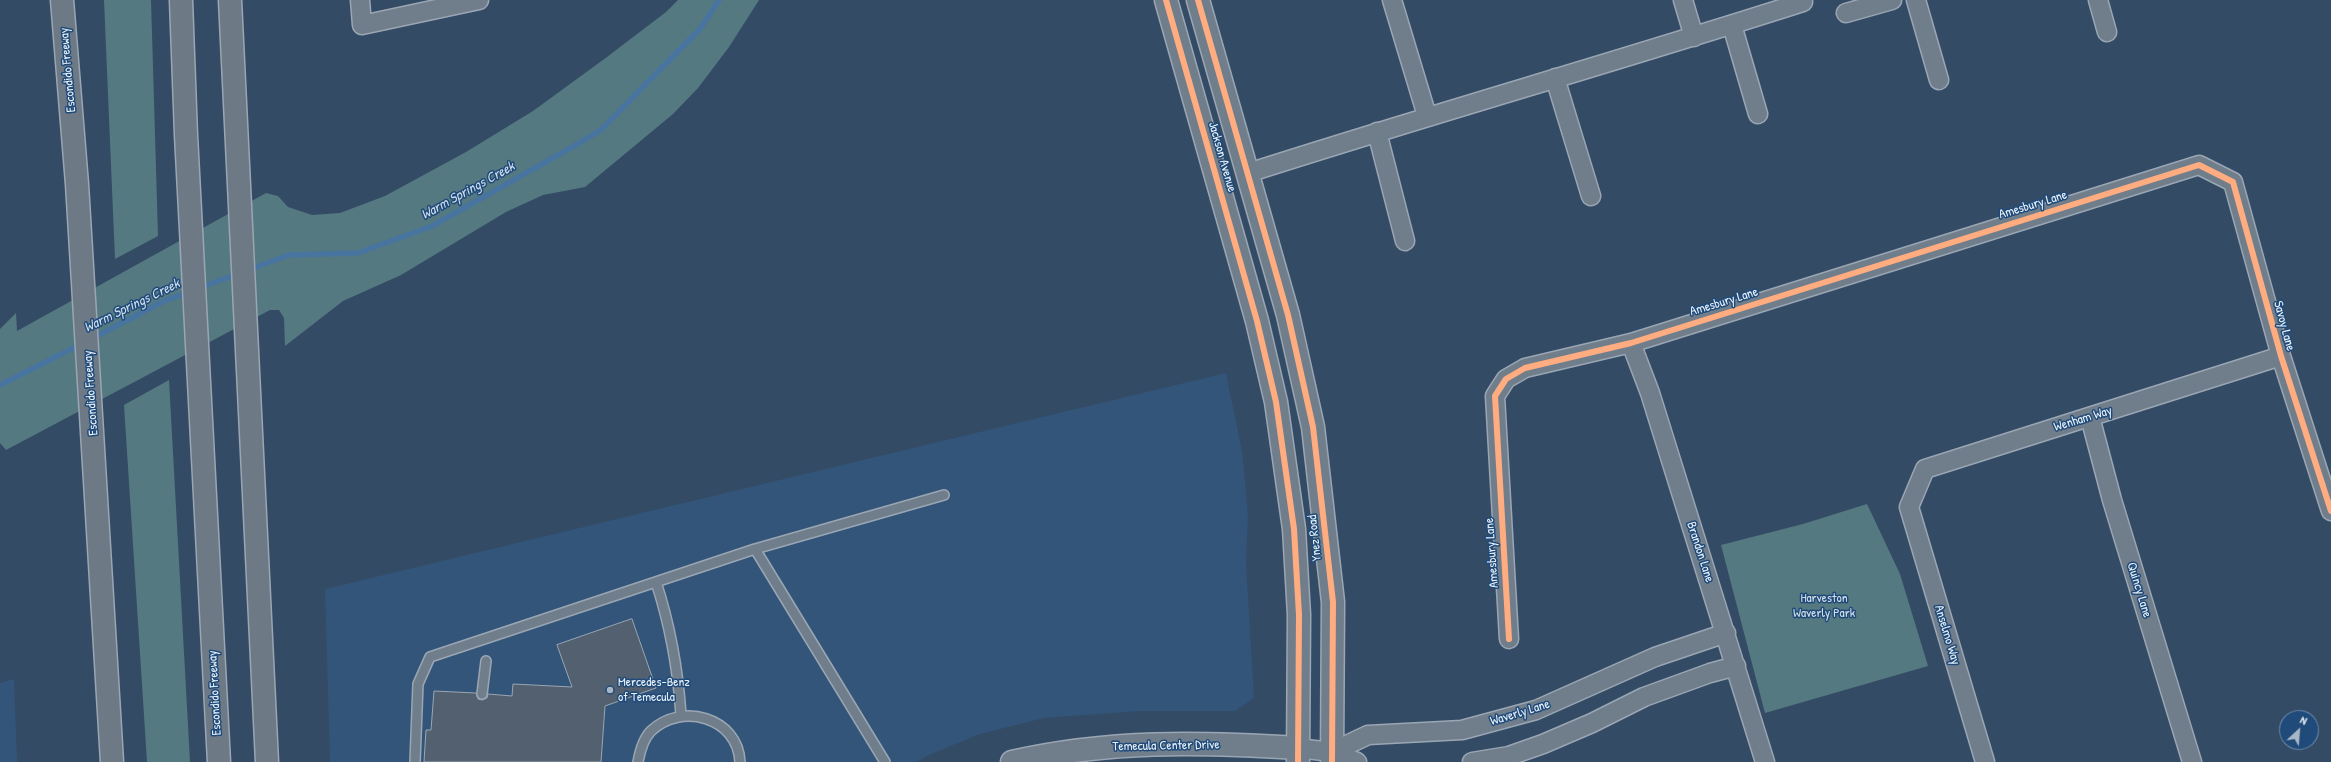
<!DOCTYPE html>
<style>
body{margin:0}
#map{position:relative;width:2331px;height:762px;overflow:hidden;background:#344b65;font-family:"Patrick Hand",sans-serif}
canvas{display:block}
.north{position:absolute;left:2279px;top:710px;width:40px;height:40px;box-sizing:border-box;background:#1f4a7a;border:1px solid #6f8dac;border-radius:50%;rotate:26deg;font-size:11px;font-weight:700;line-height:16px;text-align:center;color:#e8f1f8}
.north::after{content:'';display:block;margin:auto;width:14px;height:18px;background:#a9b7c5;clip-path:polygon(50% 0,100% 100%,50% 72%,0 100%)}
</style>
<div id="map">
<canvas width="2331" height="762"></canvas>
<div class="north">N</div>
</div>
<script>
const ctx = document.querySelector('canvas').getContext('2d');
ctx.lineJoin = 'round';
function fillPath(path, color) {
  ctx.fillStyle = color;
  ctx.fill(path, 'evenodd');
}
function trace(path, color, width, dash) {
  ctx.strokeStyle = color;
  ctx.lineWidth = width;
  ctx.lineCap = dash ? 'butt' : 'round';
  ctx.setLineDash(dash || []);
  ctx.stroke(path);
}
function drawText(font, color, halo, rows, align = 'center') {
  ctx.font = font + ' "Patrick Hand",sans-serif';
  ctx.lineWidth = 3;
  ctx.setLineDash([]);
  ctx.textBaseline = 'middle';
  ctx.strokeStyle = halo;
  ctx.fillStyle = color;
  for (const [text, x, y, turn = 0] of rows) {
    ctx.save();
    ctx.translate(x, y);
    ctx.rotate((+turn || 0) * Math.PI / 180);
    ctx.textAlign = isNaN(turn) ? turn : align;
    if (halo) ctx.strokeText(text, 0, 0);
    ctx.fillText(text, 0, 0);
    ctx.restore();
  }
}
const built = new Path2D(`
 M1226,373L1242,451L1248,514L1246,564L1254,698L1235,711H1140L1044,718L980,734L929,755L917,762H330L325,589Z
 M14,679L17,762H0V683Z`);
const green = new Path2D(`
 M104,0H151L158,236L115,259Z
 M678,0H759L729,47L698,88L673,114L585,187L543,195L506,212L401,275L343,301L285,346L284,318L279,310H270L6,450L0,443V329L16,313L17,331L266,193L278,196L288,207L312,215L340,213L385,196L466,152L533,111L607,57L666,12Z
 M169,380L190,762H147L124,405Z
 M1867,504L1900,574L1928,666L1765,713L1721,545L1803,524Z`);
const stream = new Path2D(`
 M248,270L289,255L358,253L432,226L574,146L601,130L638,92L700,29L719,0
 M199,288L238,274
 M91,339L164,301L189,292
 M0,385L81,344`);
const building = new Path2D(`
 M632,619L656,688L605,706L601,762H424L426,730H431L434,691L476,693L478,699L482,700L487,698L488,694L512,696L513,684L572,687L557,645Z`);
const service = new Path2D(`
 M755,549L944,495
 M656,582C670,625 678,669 681,715
 M482,694L486,661
 M415,762L418,684L430,657L755,549L885,762
 M638,762C640,751 643,739 651,731C681,702 738,717 740,762`);
const minor = new Path2D(`
 M360,0L362,25L479,0
 M1392,0L1427,116
 M1683,0L1694,37
 M1916,0L1939,80
 M2098,0L2107,32
 M1846,13L1892,0
 M1732,25L1758,114
 M1555,78L1591,196
 M1377,132L1405,241
 M1248,173C1432,114 1619,61 1803,2
 M1631,343L1650,393L1765,762
 M2090,417L2112,500L2192,762
 M1509,639L1495,396L1506,379L1525,368L1631,343L2199,165L2233,182L2281,356L2331,511
 M1297,748L1332,752L1357,762
 M1332,752L1368,735L1462,730L1536,710L1655,657L1726,633
 M1472,762L1509,756L1543,744L1592,723L1644,697L1710,673L1736,666
 M1985,762L1909,507L1925,469L2281,356`);
const tertiary = new Path2D(`
 M1012,762C1109,740 1199,742 1297,748`);
const secondary = new Path2D(`
 M1166,0L1257,321L1276,402L1294,529L1299,615L1298,762
 M1198,0L1288,315L1313,427L1333,602L1332,762`);
const motorway = new Path2D(`
 M62,0L77,184L112,762
 M181,0L186,135L219,762
 M230,0L267,762`);
const cycleway = new Path2D(`
 M1166,0L1257,321L1276,402L1294,529L1299,615L1298,762
 M1198,0L1288,315L1313,427L1333,602L1332,762
 M1509,639L1495,396L1506,379L1525,368L1631,343L2199,165L2233,182L2281,356L2331,511`);
const markers = [
 [610,690,4,"#a9b7c5"]
];
const streetNames = [
 ["Escondido Freeway",68,70,-95],
 ["Jackson Avenue",1222,157,74],
 ["Amesbury Lane",2033,205,-17],
 ["Amesbury Lane",1724,302,-17],
 ["Savoy Lane",2284,326,75],
 ["Escondido Freeway",91,393,-94],
 ["Wenham Way",2083,419,-17],
 ["Ynez Road",1315,538,-96],
 ["Brandon Lane",1700,552,72],
 ["Amesbury Lane",1492,553,-94],
 ["Quincy Lane",2139,590,73],
 ["Anselmo Way",1947,635,73],
 ["Escondido Freeway",215,693,-93],
 ["Waverly Lane",1520,713,-17],
 ["Temecula Center Drive",1166,746,-1]
];
const parkNames = [
 ["Harveston",1824,599],
 ["Waverly Park",1824,614]
];
const poiNames = [
 ["Mercedes-Benz",618,683],
 ["of Temecula",618,698]
];
const waterNames = [
 ["Warm Springs Creek",468,191,-29],
 ["Warm Springs Creek",132,306,-26]
];
fillPath(built, '#325579');
fillPath(green, '#557981');
trace(stream, '#4874a0', 5.5);
fillPath(building, '#52606f');
trace(building, '#9aa6b3', 1);
trace(service, '#9aa6b3', 12);
trace(minor, '#9aa6b3', 21);
trace(tertiary, '#9aa6b3', 25);
trace(secondary, '#9aa6b3', 25);
trace(motorway, '#9aa6b3', 25);
trace(service, '#707e8c', 9);
trace(minor, '#707e8c', 18);
trace(tertiary, '#707e8c', 22);
trace(secondary, '#707e8c', 22);
trace(motorway, '#6d7a86', 22);
trace(cycleway, '#ffac80', 6);
for (const [x, y, r, color] of markers) {
  const dot = new Path2D();
  dot.arc(x, y, r, 0, 2 * Math.PI);
  ctx.fillStyle = color;
  ctx.fill(dot);
  trace(dot, '#1f4a7a', 1.5);
}
drawText('13px', '#e8f1f8', '#1f4a7a', streetNames);
drawText('13px', '#d3e0e7', '#1f4a7a', parkNames);
drawText('13px', '#e8f1f8', '#1f4a7a', poiNames, 'left');
drawText('italic 14px', '#d0dfec', '#1f4a7a', waterNames);
</script>
